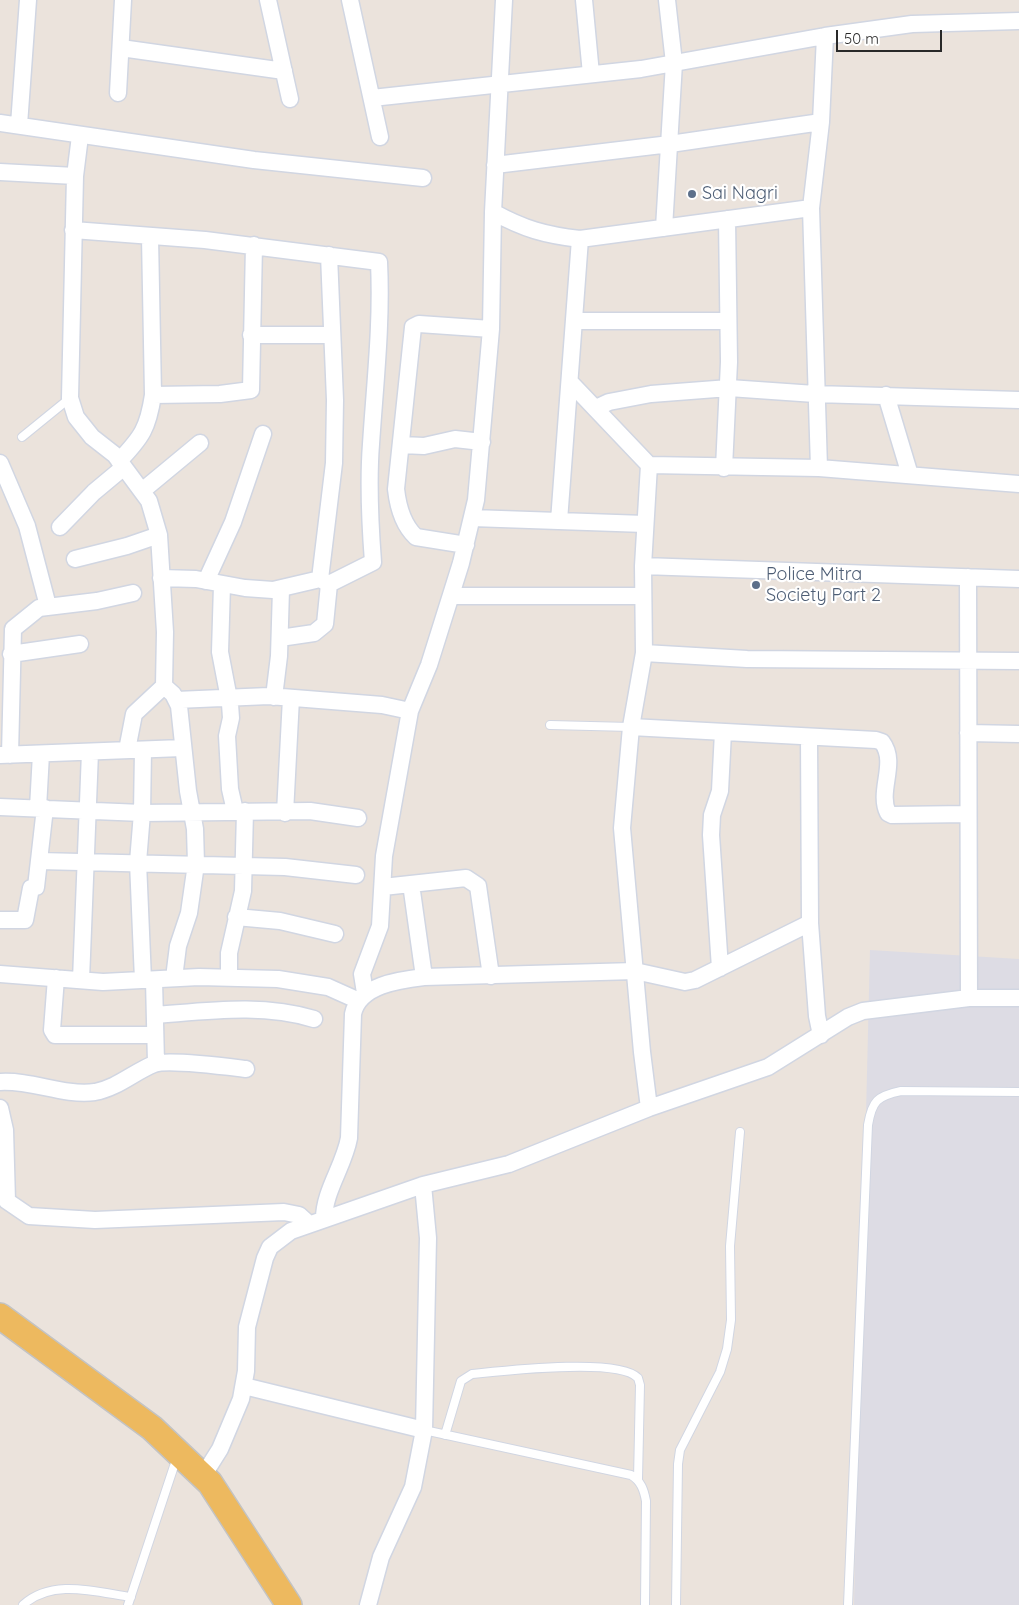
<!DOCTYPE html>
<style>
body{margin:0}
#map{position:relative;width:1019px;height:1605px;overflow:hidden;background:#ebe3dc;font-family:Quicksand,sans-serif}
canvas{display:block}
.scale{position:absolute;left:836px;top:30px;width:106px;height:22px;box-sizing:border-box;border:2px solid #292929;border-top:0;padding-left:6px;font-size:15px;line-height:18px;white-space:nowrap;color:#292929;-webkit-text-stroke:4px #fff;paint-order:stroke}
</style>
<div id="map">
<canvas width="1019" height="1605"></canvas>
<div class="scale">50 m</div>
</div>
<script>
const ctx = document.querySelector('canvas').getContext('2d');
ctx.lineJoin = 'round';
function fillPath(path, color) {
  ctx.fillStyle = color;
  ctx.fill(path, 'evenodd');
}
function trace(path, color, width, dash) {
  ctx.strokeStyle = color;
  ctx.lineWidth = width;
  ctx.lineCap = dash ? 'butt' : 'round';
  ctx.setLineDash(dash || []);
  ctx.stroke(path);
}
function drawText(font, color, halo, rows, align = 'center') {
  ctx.font = font + ' Quicksand,sans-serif';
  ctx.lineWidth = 4.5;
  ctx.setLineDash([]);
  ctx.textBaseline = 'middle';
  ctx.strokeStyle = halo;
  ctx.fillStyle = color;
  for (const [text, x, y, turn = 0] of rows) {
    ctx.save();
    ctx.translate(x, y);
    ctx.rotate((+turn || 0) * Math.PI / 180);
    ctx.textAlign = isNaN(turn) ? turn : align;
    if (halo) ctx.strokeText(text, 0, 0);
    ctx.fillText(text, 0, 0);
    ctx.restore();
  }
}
const industrial = new Path2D(`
 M870,950L1019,959V1605H854Z`);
const lane = new Path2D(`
 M22,437L70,398
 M550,725L631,727
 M424,1430L631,1475C641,1481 644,1490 646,1501L645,1605
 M445,1435L461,1381L472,1374C502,1371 619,1357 638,1378L640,1385L638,1479
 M23,1605C52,1578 96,1592 131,1597
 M128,1605L177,1457
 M676,1605L678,1464L680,1450L720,1372L727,1349L731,1320L730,1246L740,1132
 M848,1605L868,1125C872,1101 877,1096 901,1091L1019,1092`);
const street = new Path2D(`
 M268,0L290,99
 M350,0L380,137
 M584,0L591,74
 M121,48L284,71
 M118,93L123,0
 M372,98L641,69L825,36L912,24L1019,21
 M0,123L254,160L423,178
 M19,125L28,0
 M80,136L75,176L70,398L76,417L92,437L115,455L149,501L159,535L165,632L164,686L134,714L127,750
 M495,165L670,144L821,122
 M0,172L75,176
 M493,212C524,229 545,235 580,239L811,208
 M664,228L674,63L667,0
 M73,230L205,240L379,262C382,323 375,383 371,444C368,483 370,523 373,562L329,584L320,579L273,590L245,588L196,579L161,578
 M575,321H728
 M251,335H331
 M570,382L649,465
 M153,395L220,394L251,390L254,245
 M886,395L910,475
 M596,408L609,402L651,394L729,388L815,394L1019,400
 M401,445L424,446L455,439L482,442
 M119,461C142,437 148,428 153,395L150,237
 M0,463L27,526L48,606
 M724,468L729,362L727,219
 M819,468L811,208L821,122L825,36
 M142,491L200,443
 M472,518L645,524
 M559,521L580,239
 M60,527L94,492L124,467
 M466,545L416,537C403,525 398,507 396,489L413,327L419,324L491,329
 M75,559L127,546L159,535
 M643,566L1019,579
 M968,577L969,998
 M320,579L334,463L335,400L329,255
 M206,581L233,522L263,434
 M222,585L220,652L230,704L231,718L227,736L230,789L235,811
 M451,596H643
 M280,638L314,633L325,624L329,584
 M644,653L747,659L1019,661
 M11,654L80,644
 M164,686L173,694L179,706L188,791L195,829L196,864L189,913L178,946L174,978
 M274,697L279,656L281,589
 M176,700L269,696L382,705L410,711
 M631,727L876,740L882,742C898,763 877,791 888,813L892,815L968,814
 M968,733L1019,734
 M809,737L810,923L817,1016L821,1035
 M143,750L142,813L138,862L143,980
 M0,755L182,748
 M10,755L13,629L39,608L97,601L133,593
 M0,807L142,813L310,811L358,818
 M38,808L41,754
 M285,813L291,698
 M39,861L285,867L356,875
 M411,884L424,977
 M383,887L466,878L478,886L491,976
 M236,917L280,921L335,934
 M0,920H25L31,888L36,887L45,808
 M720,968L711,835L712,815L720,791L723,732
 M0,974L103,982L199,977L278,979L328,987L357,1000
 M229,977V953L243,891L245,811
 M56,978L52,1030L55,1035H155
 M81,980L90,752
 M154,980L156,1063
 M365,993L362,974L380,926L384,856L410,711L429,665L461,563L476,500L491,329L493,212L504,0
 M155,1015C208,1011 263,1003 314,1019
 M0,1082C33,1080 62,1096 95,1092C117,1088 134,1072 154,1064C168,1059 229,1067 246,1069
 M0,1108L5,1130L7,1201L29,1216L95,1220L284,1212L299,1215L309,1224
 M649,1108L642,1052L622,828L631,727L644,653L643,566L649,465L819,468L1019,484
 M324,1219C324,1191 344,1166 349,1138L353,1014C359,985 399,980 424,977L635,971L685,982L695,980L810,923
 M244,1386L424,1430
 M203,1476L220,1449L241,1399L246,1371L247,1327L265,1258L270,1247L291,1231L423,1185L509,1164L649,1108L768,1067L848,1017L863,1011L969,998H1019
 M368,1605L381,1557L413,1487L424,1430L428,1238L423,1185`);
const primary = new Path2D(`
 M0,1316L152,1428L210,1483L289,1605`);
const markers = [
 [692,194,5,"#5c6f8a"],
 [756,585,5,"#5c6f8a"]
];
const serviceNames = [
 ["Sai Nagri",702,194],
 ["Police Mitra",766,575],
 ["Society Part 2",766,596]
];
fillPath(industrial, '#dddce4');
trace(lane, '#d1d6e2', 10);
trace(street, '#d1d6e2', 19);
trace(primary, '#c3c3c3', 28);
trace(lane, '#fff', 8);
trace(street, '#fff', 16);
trace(primary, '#edb95f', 25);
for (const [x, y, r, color] of markers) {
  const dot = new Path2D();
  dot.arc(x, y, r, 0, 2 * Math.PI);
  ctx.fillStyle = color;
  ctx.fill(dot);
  trace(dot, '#fff', 2);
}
drawText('18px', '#4e5e75', '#fff', serviceNames, 'left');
</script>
